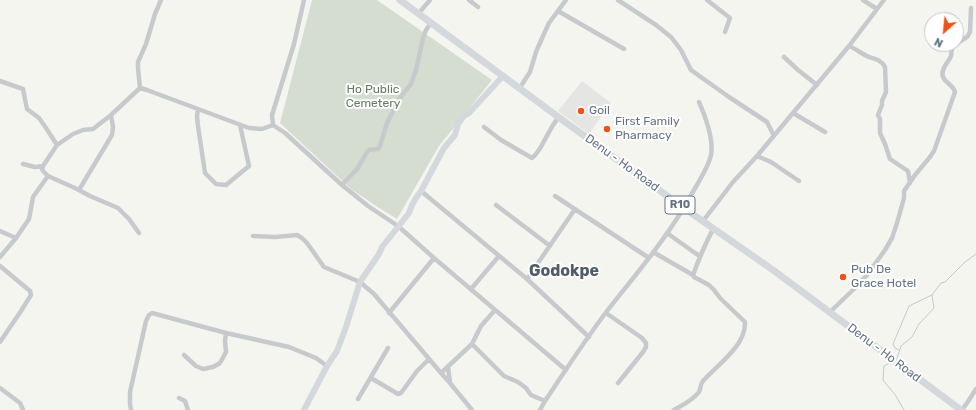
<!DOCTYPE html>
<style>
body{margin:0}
#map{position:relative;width:976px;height:410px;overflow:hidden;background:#f5f5f0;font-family:Rubik,sans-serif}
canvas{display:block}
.north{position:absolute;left:924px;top:12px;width:40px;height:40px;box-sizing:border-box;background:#fff;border:1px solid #c0c7ce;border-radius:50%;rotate:207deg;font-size:11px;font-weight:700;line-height:16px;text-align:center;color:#627384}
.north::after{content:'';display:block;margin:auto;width:14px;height:18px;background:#ef5116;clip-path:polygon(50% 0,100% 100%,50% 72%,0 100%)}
</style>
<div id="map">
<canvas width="976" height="410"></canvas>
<div class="north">N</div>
</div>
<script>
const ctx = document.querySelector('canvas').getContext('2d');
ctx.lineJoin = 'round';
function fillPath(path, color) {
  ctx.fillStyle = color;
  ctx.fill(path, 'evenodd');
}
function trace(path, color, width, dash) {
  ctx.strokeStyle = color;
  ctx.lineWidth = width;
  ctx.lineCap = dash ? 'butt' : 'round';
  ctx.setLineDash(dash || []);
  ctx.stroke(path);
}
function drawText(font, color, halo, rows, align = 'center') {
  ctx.font = font + ' Rubik,sans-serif';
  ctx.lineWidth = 4;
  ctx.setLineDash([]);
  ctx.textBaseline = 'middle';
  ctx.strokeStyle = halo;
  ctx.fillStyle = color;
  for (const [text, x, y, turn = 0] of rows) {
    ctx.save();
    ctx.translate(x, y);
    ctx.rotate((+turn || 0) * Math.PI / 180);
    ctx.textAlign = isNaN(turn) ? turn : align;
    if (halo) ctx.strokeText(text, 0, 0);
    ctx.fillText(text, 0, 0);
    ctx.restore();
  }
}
const built = new Path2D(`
 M582,81L611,103L589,134L558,111Z`);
const green = new Path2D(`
 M312,0H377L492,80L439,146L397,219L376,206L351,189L280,123Z`);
const stream = new Path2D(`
 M899,350L895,348L893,344L909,306L932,295
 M897,358L901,346L912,337L919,324L934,308L932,295L941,283L945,282L965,262L976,254
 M891,362L884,366L883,380L896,396L904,410`);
const street = new Path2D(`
 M469,0L478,7
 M618,0L656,25L671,37L681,50L691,70L729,97L767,122L774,136
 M707,0L730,18L725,32
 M863,0L877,9
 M558,11L624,49
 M418,14L430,0
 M956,44L967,37L970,32L971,8
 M849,46C856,49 862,54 869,57C876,59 881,60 885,67L886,92L882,101V105L878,115L880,119V133L885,144L890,159L908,171L910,183
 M784,57L798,70L817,85
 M0,81L23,89L27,109L39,118L46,128L57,145
 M140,88L147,90L249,128L262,129L273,125L285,133L342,185L368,206L398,226L434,258L566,370
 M140,88L138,68V62L146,44L155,14L161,0
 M519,89L530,72L536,52L543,36L549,23L566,0
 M198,109L197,116L198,126L205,173L216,184L226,185L249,166L240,125
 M793,113L825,132
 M273,125L272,115L294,44L304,0
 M484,127L501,140L532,158C540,152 543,142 548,134C551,128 554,123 558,118
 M757,156L771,162L799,181
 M23,164L35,167L43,166L57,145L73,134L83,130L93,129L111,115L140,88
 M43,166L42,169L43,171L48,176L75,188L90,196L118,208L129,219L139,233
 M342,185L357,169L367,152L369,150L378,149L380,146L387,123L399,99L411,84L416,70L423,38L426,30L431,23
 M79,190L112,135L113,127L111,115
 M421,191L527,279L589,337
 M555,196L649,258
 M496,205L550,246
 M703,221L733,182L757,156L849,46L884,0
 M0,231L16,238
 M667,233L695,253L700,256
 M253,236L275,237L297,235L302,238L307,243L324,267L360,282L374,294L441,373L450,383L472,410
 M653,252L693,275
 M0,257L16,238L29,219L33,197L48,176
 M0,266L30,291L31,295L21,311L0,342
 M527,279L575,209
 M471,289L499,256
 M495,310L481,326L472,344L504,376L518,382L526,388L531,395L545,401
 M830,312L855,288L867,275L885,250L892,238L897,223L904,198V191L915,175L930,157L934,151L955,92C953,84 946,84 943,77C940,69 949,62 951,56C952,50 951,48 956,44
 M389,313L434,258
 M606,313L642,338L646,343V347L643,352L618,383
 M184,355L196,366L203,369L213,367L220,363L226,352L225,341L226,333
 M448,366L450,383
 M441,373L472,344
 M371,378L398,394L401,393L417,371L429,359
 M0,388L20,403L23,410
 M179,398L185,401L188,410
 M358,399L388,348
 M131,410L130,404V392L146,321L149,315L152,313L226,333L289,347L316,358L327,366
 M540,410L545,401C565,371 585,340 607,311C633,278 661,245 683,209C688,201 692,193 697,185C702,176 709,165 711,155C714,140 705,115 699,102
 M674,410C683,405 693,400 699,392C701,388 700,384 703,381C718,364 746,346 745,322L720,298L714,290L709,285L694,277L693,275C699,259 705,243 714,228
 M962,410L969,400L976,389`);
const secondary = new Path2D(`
 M304,410L327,366L337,351L346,327L360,282L379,254L382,247L409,213L412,205L416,198L421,191L444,148L455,135L458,124L464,116L469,113L503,76`);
const primary = new Path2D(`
 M400,0L561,119L684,208L773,270L961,410`);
const markers = [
 [581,111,4,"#ef5116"],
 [607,129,4,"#ef5116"],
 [843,277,4,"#ef5116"]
];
const shields = [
 [680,205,30]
];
const shieldNames = [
 ["R10",680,205]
];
const parkNames = [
 ["Ho Public",373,90],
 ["Cemetery",373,104]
];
const poiNames = [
 ["Goil",589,111],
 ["First Family",615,122],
 ["Pharmacy",615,136],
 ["Pub De",851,270],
 ["Grace Hotel",851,284]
];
const streetNames = [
 ["Denu - Ho Road",622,163,36],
 ["Denu - Ho Road",884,353,37]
];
const districtNames = [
 ["Godokpe",564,271]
];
fillPath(built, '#e5e6e4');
fillPath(green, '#d5ddd1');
trace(stream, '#bfcacf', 1);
trace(street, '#c7cacd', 4.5);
trace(secondary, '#d3d8dc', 6);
trace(primary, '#d3d8dc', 7);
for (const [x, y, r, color] of markers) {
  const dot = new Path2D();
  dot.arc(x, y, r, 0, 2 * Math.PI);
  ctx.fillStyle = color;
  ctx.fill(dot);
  trace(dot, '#fff', 1.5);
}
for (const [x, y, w] of shields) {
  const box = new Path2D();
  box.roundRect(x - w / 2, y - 9, w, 18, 3);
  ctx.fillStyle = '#fff';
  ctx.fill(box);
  trace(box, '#627384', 1);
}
drawText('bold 11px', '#627384', null, shieldNames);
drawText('12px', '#657b61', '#fff', parkNames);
drawText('12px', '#627384', '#fff', poiNames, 'left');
drawText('12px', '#627384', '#fff', streetNames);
drawText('bold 16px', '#505d68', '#fff', districtNames);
</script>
